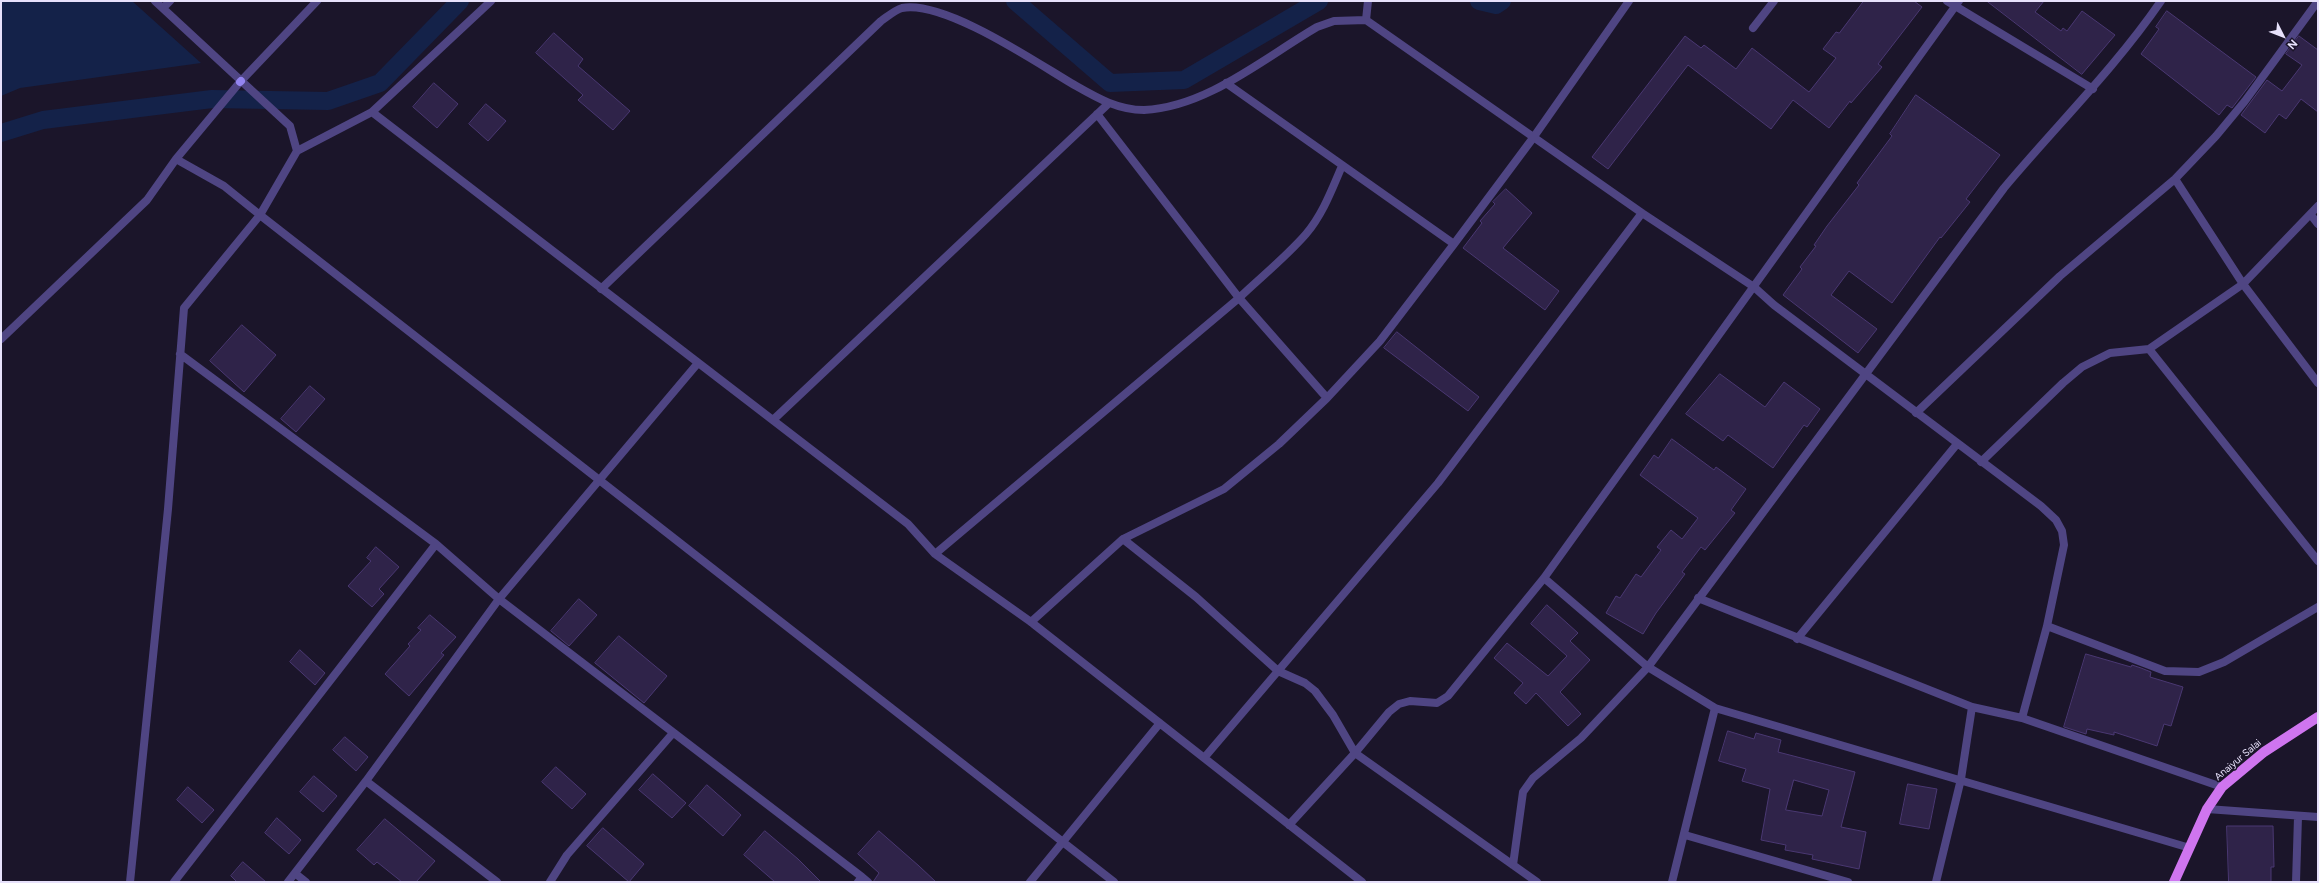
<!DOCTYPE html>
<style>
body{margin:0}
#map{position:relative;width:2319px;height:883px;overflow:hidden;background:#1b152a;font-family:Figtree,sans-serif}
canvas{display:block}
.frame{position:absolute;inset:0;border:2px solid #e7e1fb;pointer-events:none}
.north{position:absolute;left:2263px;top:16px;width:40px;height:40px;-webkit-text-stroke:3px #1b152a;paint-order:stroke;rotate:132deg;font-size:11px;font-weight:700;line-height:16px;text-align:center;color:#e7e1fb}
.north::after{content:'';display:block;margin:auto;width:14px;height:18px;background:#e7e1fb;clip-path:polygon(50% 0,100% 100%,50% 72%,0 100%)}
</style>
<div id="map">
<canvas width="2319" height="883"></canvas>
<div class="frame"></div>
<div class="north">N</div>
</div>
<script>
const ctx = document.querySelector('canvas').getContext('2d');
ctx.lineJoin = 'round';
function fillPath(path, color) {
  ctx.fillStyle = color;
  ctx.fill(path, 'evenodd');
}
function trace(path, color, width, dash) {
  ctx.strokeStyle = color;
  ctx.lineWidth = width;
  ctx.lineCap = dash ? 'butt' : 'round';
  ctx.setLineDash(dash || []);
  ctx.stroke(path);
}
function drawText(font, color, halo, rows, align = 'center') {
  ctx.font = font + ' Figtree,sans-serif';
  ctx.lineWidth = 3;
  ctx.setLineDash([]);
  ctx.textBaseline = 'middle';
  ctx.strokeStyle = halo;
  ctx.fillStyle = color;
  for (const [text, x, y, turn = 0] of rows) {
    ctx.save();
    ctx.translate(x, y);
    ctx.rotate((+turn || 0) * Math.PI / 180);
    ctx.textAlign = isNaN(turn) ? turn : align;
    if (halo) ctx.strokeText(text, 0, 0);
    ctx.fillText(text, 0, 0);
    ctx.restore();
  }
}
const water = new Path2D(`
 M1,1H132L201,63L20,88L1,96Z`);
const canal = new Path2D(`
 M1015,1L1110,83L1184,80L1319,1
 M1479,1L1496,5L1502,1
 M1,133L43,120L212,99L328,101L380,83L460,1`);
const building = new Path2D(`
 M1864,1H1914L1922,7L1878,64L1882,67L1851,103L1850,101L1829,128L1793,100L1771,129L1688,65L1608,169L1592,157L1685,36L1701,48L1704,45L1736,69L1752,48L1809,92L1836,58L1823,49L1836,32L1839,33Z
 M1987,1H2044L2035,12L2061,31L2063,28L2067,31L2082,11L2115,35L2082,74Z
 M2167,11L2256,77L2232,108L2227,105L2219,115L2141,54L2159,29L2156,27Z
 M554,33L583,59L578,66L630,111L613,130L578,100L583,95L536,53Z
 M2299,36L2318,50V112L2301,99L2286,119L2279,114L2265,133L2241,115L2267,80L2282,91L2302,65L2286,54Z
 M434,83L458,104L437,128L413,107Z
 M1916,95L2000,155L1966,199L1970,202L1941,238L1940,237L1892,303L1849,271L1831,295L1877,329L1858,353L1783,295L1802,269L1800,267L1816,246L1814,245L1827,226L1859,185L1857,183L1892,136L1890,134Z
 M486,104L506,121L488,141L469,124Z
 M1506,189L1532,213L1503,248L1559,291L1545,310L1463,248L1482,223L1480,221L1495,204L1493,202Z
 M242,325L276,355L244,392L210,361Z
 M1397,332L1479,397L1468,411L1384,348Z
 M1720,374L1765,407L1784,382L1820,409L1807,427L1804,425L1773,468L1728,435L1723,441L1686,414Z
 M310,386L325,399L296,432L281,419Z
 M1672,439L1714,470L1716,467L1746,489L1731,510L1735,513L1705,550L1701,547L1682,572L1685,574L1656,613L1643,634L1606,613L1616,596L1620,598L1636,574L1641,577L1661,550L1657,547L1671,530L1682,539L1698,518L1640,475L1654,455L1658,458Z
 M376,547L399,567L379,589L384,594L372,607L348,586L371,561L367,558Z
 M579,599L597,615L569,646L551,631Z
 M1547,605L1578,633L1570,641L1590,660L1560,692L1581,714L1568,726L1536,693L1526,704L1514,693L1523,683L1494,658L1507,643L1548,676L1567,656L1531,624Z
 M430,615L456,637L441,653L444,655L409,696L385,674L410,646L408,644L421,630L418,628Z
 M619,636L667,676L644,703L595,663Z
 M300,650L325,673L315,685L290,662Z
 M2086,654L2131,667L2132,665L2141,668L2151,672L2150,677L2183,687L2171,726L2164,724L2157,746L2114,732V735L2087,729L2086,734L2064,727Z
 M1728,731L1754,739L1756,733L1781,740L1778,752L1855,772L1841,827L1866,832L1859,869L1812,859L1813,855L1785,850L1786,845L1761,840L1770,789L1742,781L1746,769L1719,761ZM1794,780L1829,790L1822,816L1786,810Z
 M345,737L368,757L356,771L333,750Z
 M556,767L586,794L572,809L542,782Z
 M653,774L686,803L672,818L639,790Z
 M314,776L337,796L323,812L300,792Z
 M1908,784L1937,789L1929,829L1900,824Z
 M707,785L741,815L723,836L689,806Z
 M188,787L214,810L202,823L177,800Z
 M277,818L301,840L289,854L265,833Z
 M385,819L435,861L416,882H402L377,862L374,865L357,850Z
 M2227,826H2273L2274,867H2271V882H2229Z
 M603,828L644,864L629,882L587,846Z
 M765,831L798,859L821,882H775L744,855Z
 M879,831L919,866L936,882H873L879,873L858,854Z
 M243,862L266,882H237L231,876Z`);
const minor = new Path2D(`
 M155,1L290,126L297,151L260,215L1114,882
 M1368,1L1366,20L1642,213L1754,287L1774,305L2041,506L2056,520L2062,531L2064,545L2047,626L2022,718L2222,787
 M1947,1L2093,89
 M163,8L170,1
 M1753,28L1774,1
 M241,81L317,1
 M1226,83L1454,244
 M372,112L491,1
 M1097,114L1239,298L1327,398
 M297,151L372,112L908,524L935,554L1031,622L1362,882
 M2175,179L2243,284L2318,383
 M2311,215L2318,224
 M601,289L881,21C887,17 895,10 902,8C944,0 1034,61 1071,83C1094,96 1116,110 1144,110C1207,107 1264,58 1317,27L1334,21L1366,20
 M1,339L147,200L176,159
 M2149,349L2318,561
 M180,354L436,544L499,599L862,877
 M1916,413L2060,276L2175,179L2216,136L2245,101L2318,1
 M773,420L1108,104
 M1981,462L2063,383L2082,367L2110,353L2149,349L2243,284L2318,206
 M1123,539L1196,597L1278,671L1305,683L1315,691L1333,715L1355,753L1537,882
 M935,554L1239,298C1261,277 1286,257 1306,234C1323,214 1332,189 1342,166
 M1544,578L1648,667L1715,708L2190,848
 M1698,598L1972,707L2022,718
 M1031,622L1123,539L1224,489L1279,444L1327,398L1380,341L1454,244L1533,138L1629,1
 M2047,626L2165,671L2199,672L2224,662L2318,607
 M1797,639L1957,444
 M1204,758L1438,483L1642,213
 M366,781L497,882
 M2207,809L2318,817
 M1289,825L1355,753L1389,712L1399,704L1410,701L1437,703L1448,696L1544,578L1959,1
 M1685,835L1848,882
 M1513,865L1523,792L1533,778L1581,738L1648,667L2004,188C2056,126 2115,68 2161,1
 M296,874L306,882
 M130,882L168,509L184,308L260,215L224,186L176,159L240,82
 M174,882L436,544
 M288,882L366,781L499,599L698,363
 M550,882L567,855L673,733
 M858,882L862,877L868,882
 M1030,882L1160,723
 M1672,882L1715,708
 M1936,882L1961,779L1972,707
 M2296,882L2298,817`);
const secondary = new Path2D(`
 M240,82L241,81`);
const primary = new Path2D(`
 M2174,882L2207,809L2222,787L2264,752L2318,717`);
const streetNames = [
 ["Anaiyur Salai",2238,760,-40]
];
fillPath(water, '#142249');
trace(canal, '#142249', 18);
fillPath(building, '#2f2349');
trace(building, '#4a3872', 1);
trace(minor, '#4f4583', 8);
trace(secondary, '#9384f0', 8);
trace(primary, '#cf75ef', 10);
drawText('10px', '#e7e1fb', '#1b152a', streetNames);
</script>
